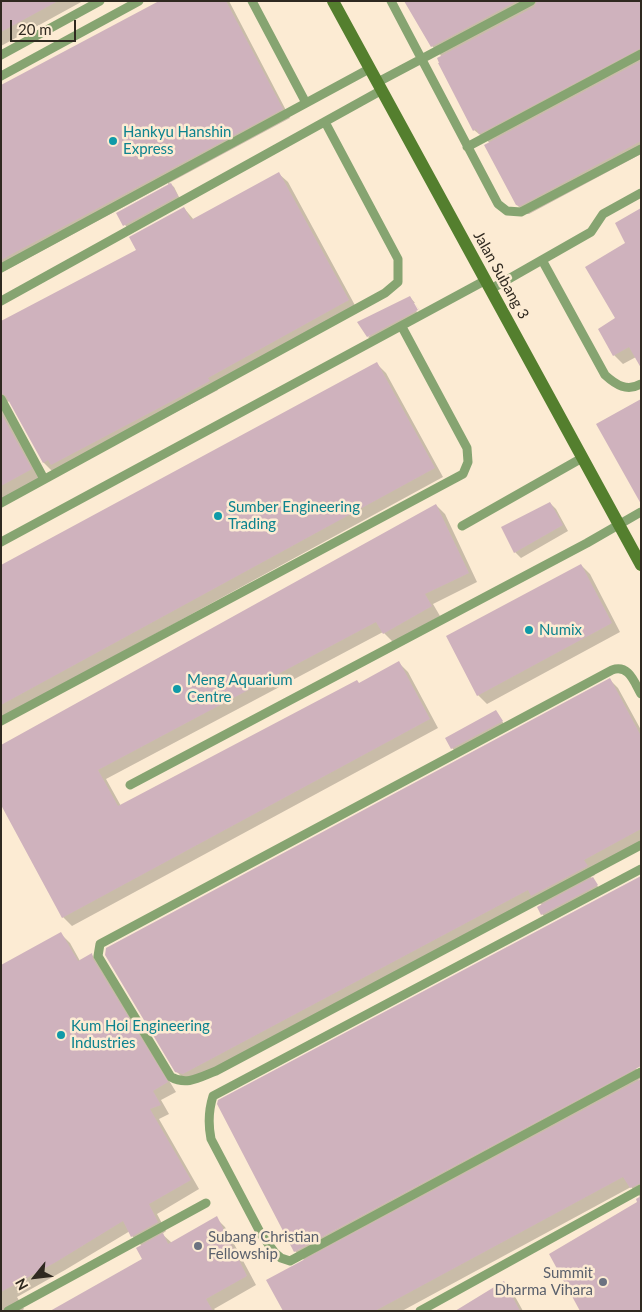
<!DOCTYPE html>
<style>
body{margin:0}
#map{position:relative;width:642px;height:1312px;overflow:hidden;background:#fcebd3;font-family:Lato,sans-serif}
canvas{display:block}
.frame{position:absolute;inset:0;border:2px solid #2f2920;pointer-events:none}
.north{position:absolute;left:10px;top:1252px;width:50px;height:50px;-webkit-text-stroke:4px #fcebd3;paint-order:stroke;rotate:241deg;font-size:14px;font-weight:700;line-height:20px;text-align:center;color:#2f2920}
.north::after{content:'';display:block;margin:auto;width:18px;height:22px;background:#2f2920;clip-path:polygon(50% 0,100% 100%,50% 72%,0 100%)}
.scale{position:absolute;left:10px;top:20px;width:66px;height:22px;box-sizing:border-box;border:2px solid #2f2920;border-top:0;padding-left:6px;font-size:15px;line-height:18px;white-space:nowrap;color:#2f2920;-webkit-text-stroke:4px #fcebd3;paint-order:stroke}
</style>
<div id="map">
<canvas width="642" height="1312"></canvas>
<div class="frame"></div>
<div class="north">N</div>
<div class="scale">20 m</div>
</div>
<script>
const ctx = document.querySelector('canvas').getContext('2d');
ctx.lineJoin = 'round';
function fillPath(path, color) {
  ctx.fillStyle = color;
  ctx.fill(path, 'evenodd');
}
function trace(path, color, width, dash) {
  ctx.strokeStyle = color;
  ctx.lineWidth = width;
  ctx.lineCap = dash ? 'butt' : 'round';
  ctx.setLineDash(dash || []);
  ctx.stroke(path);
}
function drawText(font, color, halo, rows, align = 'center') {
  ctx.font = font + ' Lato,sans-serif';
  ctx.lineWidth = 5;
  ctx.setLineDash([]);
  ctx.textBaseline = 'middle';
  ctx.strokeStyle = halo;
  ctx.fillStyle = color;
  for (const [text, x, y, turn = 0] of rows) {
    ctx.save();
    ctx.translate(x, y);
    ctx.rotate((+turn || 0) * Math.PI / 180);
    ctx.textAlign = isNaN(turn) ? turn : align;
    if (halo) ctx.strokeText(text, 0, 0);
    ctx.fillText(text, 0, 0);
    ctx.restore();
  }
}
const shadow = new Path2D(`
 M1,1H83L1,46Z
 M162,1H229L290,118L169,183L174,187L180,199L127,228L118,213L169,186L168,183L1,273V86Z
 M406,1H641V154L529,214H526L517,205L490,143L474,130L442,57L432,46Z
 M279,174L288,182L357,309L216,387L218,390L60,473L52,471L44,463L11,401L6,402L40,478L1,499V323L138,251L184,208L194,220Z
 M627,244L636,357L623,364L614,355L617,318Z
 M410,297L415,303H412L419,316L422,315L415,303L423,316L374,343L368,337Z
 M377,364L386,373L443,477L1,718V567Z
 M550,503L556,509L568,531L521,558L515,552L503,528Z
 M436,505L445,514L477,582L433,604L440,616L393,642L383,632L106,779L121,806L399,663L408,672L438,728L72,926L63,917L1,802Z
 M581,565L590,574L620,632L487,704L478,695Z
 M610,680L618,688L641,730V842L591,868L595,875L591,877L599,888L545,917L542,914L543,906L535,899L192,1082L185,1080L176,1071Z
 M496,712L504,724L455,751L452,748Z
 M61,934L70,943L80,961L92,955L101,964V969L176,1092L161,1100L169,1114L159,1119L199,1189L157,1214L166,1231L162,1234L172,1243L216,1218L225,1227L256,1285L214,1309L216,1311H53L143,1259L142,1246L132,1236L130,1231L65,1270L17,1297L24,1309L21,1311H1V967Z
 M636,1068L641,1076V1079L638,1080L641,1082V1311L639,1203L640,1197L631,1187L402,1311H284L305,1261L295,1251Z
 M504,1283L512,1291L523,1311H457Z`);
const building = new Path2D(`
 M1,1H58L1,32Z
 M159,1H226L283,109L1,260V85Z
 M404,1H517L431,47Z
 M537,1H641V48L479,134L476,129L473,131L438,63H439L437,58L534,7Z
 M641,61V141L520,206L516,205L484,145Z
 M279,172L349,300L208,378L210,381L51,465L48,460L43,463L6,396L1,393V321L136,250L129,237L184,207L191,220Z
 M171,183L178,196L123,226L116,213Z
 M641,208V368L629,347L613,356L598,329L615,318L585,267L625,243L615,223Z
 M410,296L418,310L367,337L357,322Z
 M377,362L435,468L1,705V565Z
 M641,399V504L596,424Z
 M1,413L32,469L1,486Z
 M550,502L563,525L514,553L501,527Z
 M436,504L469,573L425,594L432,606L383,634L376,622L98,770L118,806L357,680L359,683L399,661L430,719L62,918L1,805V745Z
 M581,564L612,623L477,696L446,636Z
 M610,678L641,736V829L584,860L588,866L531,896L528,890L183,1074L175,1072L105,955L106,948Z
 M496,710L503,721L451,749L445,738Z
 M641,876V1066L294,1252L217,1104L218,1100Z
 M593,877L598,885L541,915L537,907Z
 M61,932L78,961L92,953L93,959L168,1082L153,1091L161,1105L150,1109L191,1180L149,1204L158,1222L131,1237L123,1221L56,1262L1,1292V965Z
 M641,1079V1183L630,1188L623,1177L375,1311H283L266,1280Z
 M641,1196V1311H580L549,1254L637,1202L636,1199Z
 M217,1216L247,1276L206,1299L213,1311H50L142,1259L136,1248L163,1233L168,1244Z
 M504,1281L520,1311H455Z`);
const lane = new Path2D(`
 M252,1L306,103
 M391,1L498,204L507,211L521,212L641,149
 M1,55L100,1
 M1,76L139,1
 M378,82L531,1
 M467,147L641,54
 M542,260L605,375C616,385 627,392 641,384
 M1,268L369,69
 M491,289L591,232L603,214L641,193
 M1,301L382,90
 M1,399L44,479
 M1,503L385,293L398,282V259L325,122
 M462,526L582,458
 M1,542L486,280
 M641,694C634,682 629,664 612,670L100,944L98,956L171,1077C187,1086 200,1077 216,1071L641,845
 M1,721L463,474L468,462L467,448L402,327
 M130,785L587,543L641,512
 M641,869L213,1096C208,1112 208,1124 211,1139L261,1234L275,1253L281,1258L290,1261L641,1072
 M8,1311L206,1203
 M420,1311L641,1189`);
const secondary = new Path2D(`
 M333,1L641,565`);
const markers = [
 [113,141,5,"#0f9aa8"],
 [218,516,5,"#0f9aa8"],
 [529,630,5,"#0f9aa8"],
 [177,689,5,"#0f9aa8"],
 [61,1035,5,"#0f9aa8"],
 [198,1246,5,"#6b7280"],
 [603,1282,5,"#6b7280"]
];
const cultureNames = [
 ["Hankyu Hanshin",123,132],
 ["Express",123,149],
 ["Sumber Engineering",228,507],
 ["Trading",228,524],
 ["Numix",539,630],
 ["Meng Aquarium",187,680],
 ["Centre",187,697],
 ["Kum Hoi Engineering",71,1026],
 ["Industries",71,1043]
];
const streetNames = [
 ["Jalan Subang 3",501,275,61]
];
const worshipNames = [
 ["Subang Christian",208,1237],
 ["Fellowship",208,1254],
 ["Summit",593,1273,"right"],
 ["Dharma Vihara",593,1290,"right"]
];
fillPath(shadow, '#0003');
fillPath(building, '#cfb2bd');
trace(lane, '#86a471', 9);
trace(secondary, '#547f2e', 12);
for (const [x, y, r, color] of markers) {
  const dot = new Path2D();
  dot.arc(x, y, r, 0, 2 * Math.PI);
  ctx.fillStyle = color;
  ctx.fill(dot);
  trace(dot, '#fcebd3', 2);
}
drawText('15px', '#0d838f', '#fcebd3', cultureNames, 'left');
drawText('15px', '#2f2920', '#fcebd3', streetNames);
drawText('15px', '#5b616d', '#fcebd3', worshipNames, 'left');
</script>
